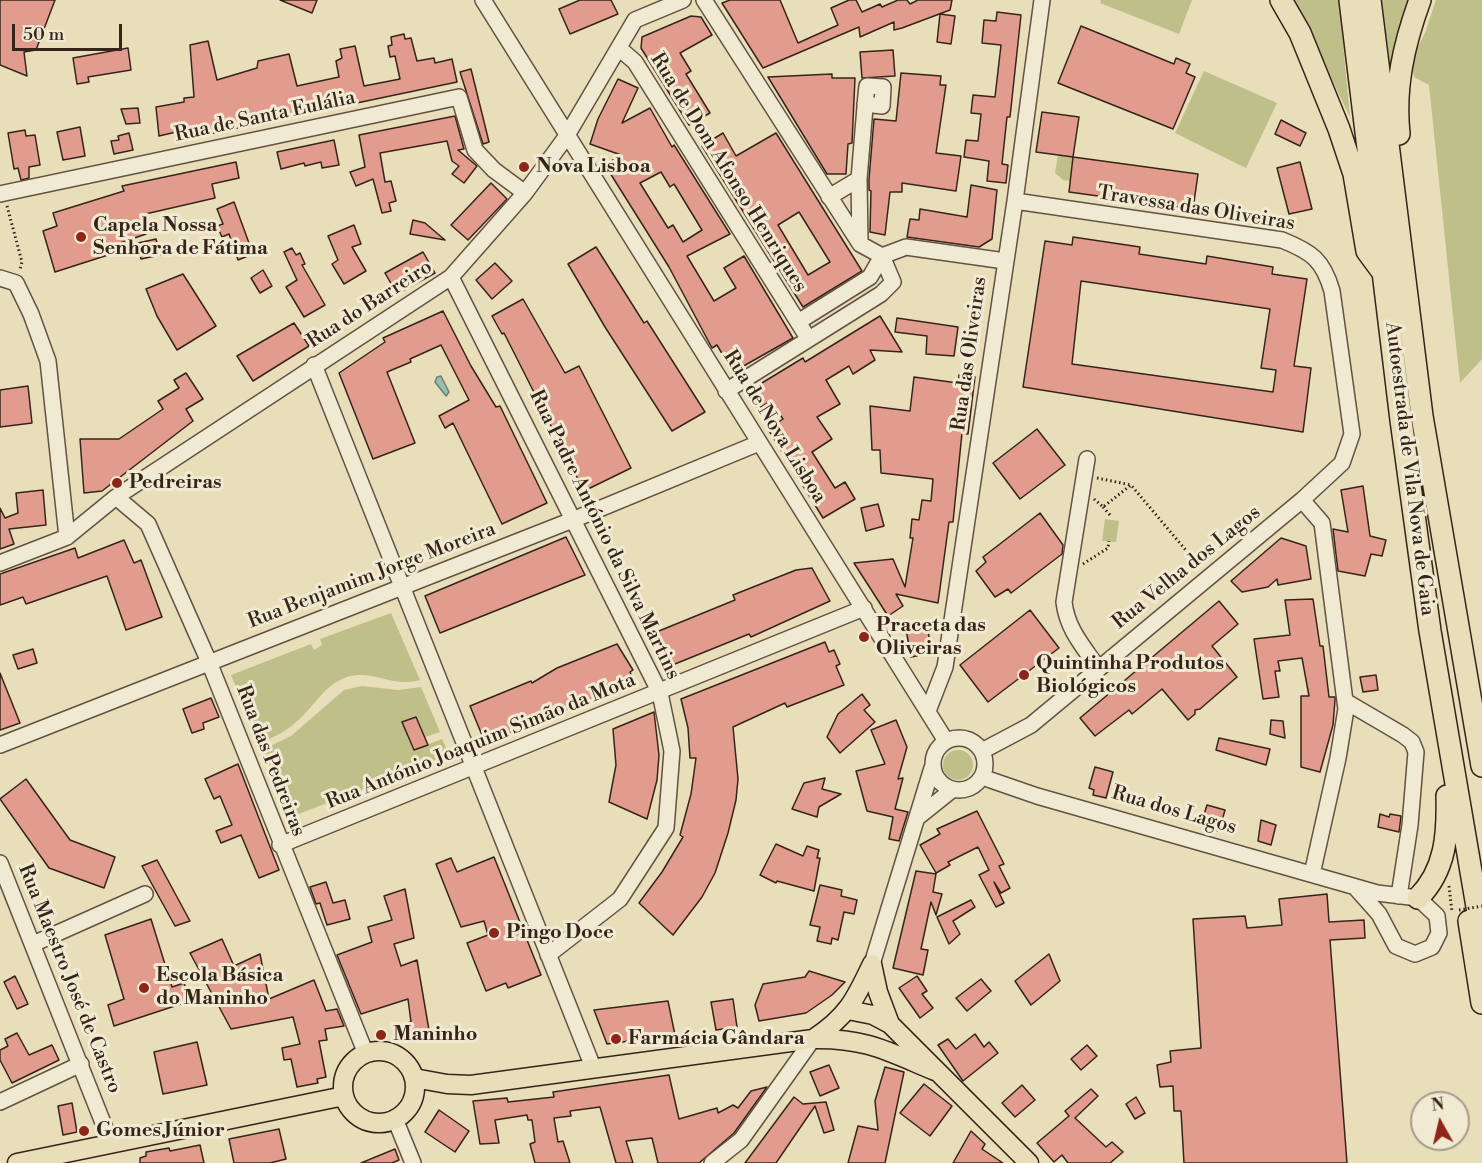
<!DOCTYPE html>
<meta charset="utf-8">
<style>
body{margin:0}
#map{position:relative;width:1482px;height:1163px;overflow:hidden;background:#e9deba;font-family:"Libre Bodoni",serif}
canvas{display:block}
.north{position:absolute;left:1410px;top:1091px;width:60px;height:60px;box-sizing:border-box;background:#f1ead2;border:2px solid #a69b89;border-radius:50%;rotate:352deg;font-size:16px;font-weight:700;line-height:24px;text-align:center;color:#36241b}
.north::after{content:'';display:block;margin:auto;width:21px;height:27px;background:#8f2418;clip-path:polygon(50% 0,100% 100%,50% 72%,0 100%)}
.scale{position:absolute;left:12px;top:24px;width:110px;height:27px;box-sizing:border-box;border:3px solid #36241b;border-top:0;padding-left:8px;font-size:18px;line-height:21px;white-space:nowrap;color:#36241b;-webkit-text-stroke:4px #f1ead2;paint-order:stroke}
</style>
<div id="map">
<canvas width="1482" height="1163"></canvas>
<div class="north">N</div>
<div class="scale">50 m</div>
</div>
<script>
const ctx = document.querySelector('canvas').getContext('2d');
ctx.lineJoin = 'round';
function fillPath(path, color) {
  ctx.fillStyle = color;
  ctx.fill(path, 'evenodd');
}
function trace(path, color, width, dash) {
  ctx.strokeStyle = color;
  ctx.lineWidth = width;
  ctx.lineCap = dash ? 'butt' : 'round';
  ctx.setLineDash(dash || []);
  ctx.stroke(path);
}
function drawText(font, color, halo, rows, align = 'center') {
  ctx.font = font + ' "Libre Bodoni",serif';
  ctx.lineWidth = 6;
  ctx.setLineDash([]);
  ctx.textBaseline = 'middle';
  ctx.strokeStyle = halo;
  ctx.fillStyle = color;
  for (const [text, x, y, turn = 0] of rows) {
    ctx.save();
    ctx.translate(x, y);
    ctx.rotate((+turn || 0) * Math.PI / 180);
    ctx.textAlign = isNaN(turn) ? turn : align;
    if (halo) ctx.strokeText(text, 0, 0);
    ctx.fillText(text, 0, 0);
    ctx.restore();
  }
}
const green = new Path2D(`
 M1101,0H1192L1179,34L1100,3Z
 M1289,0H1339L1350,117L1309,32Z
 M1382,0H1410L1390,64Z
 M1436,0H1482V359L1460,383L1429,85L1414,77L1411,60L1425,33Z
 M1204,71L1277,103L1246,168L1175,133Z
 M1058,155L1073,157L1070,181L1063,180L1055,173Z
 M1105,519L1119,521L1116,542L1102,541Z
 M391,613L420,680C392,688 373,669 347,677C323,685 314,708 295,723C285,732 272,738 259,744L231,675L311,644L314,650L322,645L320,639Z
 M362,686L398,690L421,687L440,732L425,737L416,717L402,722L413,750L442,739L449,754L374,785L371,779L362,783L364,789L288,818L262,750L291,736L344,690Z
 M943 765a15 15 0 1 1 30 0a15 15 0 1 1-30 0Z`);
const water = new Path2D(`
 M441,376L449,392L446,396L435,382L437,377Z`);
const building = new Path2D(`
 M0,0H55L36,50L24,52L27,76L0,65Z
 M280,0H317L312,13Z
 M580,0H611L618,14L570,34L559,9Z
 M730,0H780L798,43L838,25L831,8L849,0H856L862,12L880,4L882,7L898,0H907L910,4L918,0H952L950,10L902,28L894,30V22L860,37L859,27L763,68L722,3Z
 M997,12L1021,15L1010,117H1007L1004,145L1002,164L1008,165L1006,183L987,181L989,161L964,157L966,140L978,141L981,114L971,113L973,95L995,97L1001,45L982,43L984,20L996,21Z
 M940,14L955,16L951,44L937,42Z
 M691,16L701,17L712,35L680,53L691,71L686,74L710,113L689,125L641,48L642,37Z
 M1081,26L1174,64L1176,58L1190,64L1186,73L1195,77L1173,129L1058,83Z
 M404,34L405,39L411,38L417,61L434,58L435,63L452,59L457,82L204,135L202,126L159,136L156,107L184,102V98L194,97L190,45L208,41L217,80L257,68L258,61L289,54L297,86L339,77L336,61L342,58L340,49L355,46L364,86L400,79L395,56L390,57L388,46L392,45L391,37Z
 M128,48L131,70L88,77L89,82L77,84L73,58Z
 M893,50L895,76L862,78L860,52Z
 M471,69L489,142L483,144L460,72Z
 M901,73L941,76L940,85H946L936,153L961,156L956,191L902,183V192H890L885,235L870,232L871,191L869,190V179L874,119L896,121Z
 M832,74V78H855L852,143L848,144L846,174H827L768,77Z
 M618,79L638,88L622,123L650,108L672,147L674,145L730,234L687,256L714,301L736,288L724,268L744,256L793,338L733,372L717,345L712,348L669,267L605,165L621,155L590,144L598,119ZM661,172L670,187L674,184L702,230L683,242L673,225L668,228L640,183Z
 M138,108L140,123L126,124L121,109Z
 M1042,112L1079,117L1073,157L1036,152Z
 M455,116L464,149L458,150L477,166L464,183L452,174L459,166L452,161L447,141L380,153L385,182L391,181L396,201L389,203L391,211L382,213L373,179L356,186L350,172L365,167L359,135Z
 M1281,120L1306,133L1300,146L1275,134Z
 M80,127L85,156L63,160L57,132Z
 M25,130L26,136L35,135L40,165L29,167V178L21,180L18,168L14,169L8,133Z
 M129,133L133,150L114,154L111,141L119,140L118,136Z
 M723,133L736,156L776,133L862,271L803,307L702,146ZM799,212L830,262L808,275L778,225Z
 M334,140L339,165L322,168L321,162L305,166L304,163L281,169L277,152Z
 M1073,157L1198,174L1193,209L1069,192Z
 M236,162L239,178L212,184L215,198L141,215L146,234L106,248L108,255L55,272L43,231L57,226L53,213L124,191L122,186Z
 M1300,162L1312,209L1289,214L1277,168Z
 M491,183L507,199L468,240L451,225Z
 M971,185L997,190L992,239L979,247L907,237L910,219L919,220L920,209L967,217Z
 M234,202L253,254L238,260L229,234L222,237L217,226L223,224L217,209Z
 M413,220L425,223L445,240L410,234Z
 M354,225L361,244L352,247L366,271L344,284L332,264L338,260L328,236Z
 M1073,237L1140,247L1139,254L1206,264L1207,256L1273,267L1272,274L1307,279L1294,366L1311,368L1303,432L1023,387L1045,241L1072,245ZM1081,281L1270,309L1261,368L1276,370L1273,392L1072,364Z
 M156,239L160,255L141,259L138,243Z
 M596,247L644,323L647,321L705,412L672,431L605,327L568,264Z
 M292,248L296,255L300,253L305,264L302,265L325,305L304,317L286,287L297,280L284,252Z
 M423,252L435,273L397,294L385,273Z
 M495,263L512,281L492,299L476,280Z
 M263,270L272,286L260,293L251,278Z
 M183,274L216,326L177,350L157,316L146,289Z
 M523,299L565,373L579,366L631,468L584,491L504,333L502,334L492,316Z
 M443,311L471,366L496,407L500,406L547,503L502,524L453,423L445,428L439,416L469,400L441,345L410,359L411,362L387,372L415,443L373,459L339,373L385,342L383,338Z
 M880,316L902,352L870,350L875,360L853,374L849,366L826,380L840,404L817,417L832,439L812,452L835,488L845,482L855,499L823,518L768,429L783,419L771,401L758,409L747,392L803,358L805,362Z
 M897,318L958,327L954,356L926,354L927,336L895,332Z
 M294,323L309,346L253,381L237,356Z
 M186,373L203,399L186,409L193,421L102,491L84,493L80,439H119L163,409L158,401L179,388L174,380Z
 M959,375L975,377L968,434L962,433L953,522H949L938,603L896,594L903,606L888,616L854,563L893,559L905,587L913,538H910L912,519L919,520L922,500L931,501L933,479L881,473L880,450H872L870,406L910,411L914,377L958,383Z
 M28,386L32,423L0,427V390Z
 M1037,429L1065,465L1020,499L993,463Z
 M1363,486L1370,536L1386,540L1382,556L1371,554L1365,576L1338,571L1333,529L1348,532L1341,490Z
 M43,490L46,525L9,529L14,544L0,549V508L5,518L18,513L16,493Z
 M878,504L884,526L866,531L861,508Z
 M1040,513L1063,545L1062,554L1011,593L1008,589L995,597L976,571L986,562L983,557Z
 M566,537L585,575L440,633L425,596Z
 M1281,538L1306,546L1311,579L1278,585L1277,579L1268,587L1242,592L1231,581Z
 M124,540L134,563L141,560L162,617L126,630L107,576L26,604L23,597L0,605V574L75,548L78,558Z
 M812,568L830,601L751,637L749,634L670,666L654,633L735,600L733,595L796,570Z
 M1313,599L1320,646H1323L1329,697H1335V700L1333,725L1320,772L1301,767V696H1309L1302,658L1278,661L1280,671H1275L1279,697L1263,699L1254,639L1290,635L1285,600Z
 M1219,601L1238,624L1212,646L1237,677L1200,709L1195,710V714L1188,720L1162,689L1132,714L1129,710L1095,736L1080,718Z
 M1030,610L1059,648L988,702L960,665Z
 M927,626L932,653L911,657L906,629Z
 M825,642L829,652L834,650L840,664L836,666L844,685L787,707L785,703L733,727L738,779L736,800L728,833L715,873L702,897L673,935L639,903L662,872L683,837L680,835L691,794L696,758H690L688,728L681,699Z
 M617,644L633,670L630,672L635,683L574,708L544,713L545,716L538,719L539,721L496,739L495,736L484,740L470,706L531,681L532,683L557,668Z
 M33,649L37,663L18,669L13,655Z
 M0,673L20,723L0,730Z
 M1376,675L1378,690L1363,692L1360,677Z
 M862,694L870,705L864,710L875,722L840,753L827,737L838,714Z
 M211,698L219,717L203,723L204,729L192,733L183,709Z
 M654,712L659,755L657,780L647,819L609,802L616,765L613,729Z
 M416,717L428,745L414,750L402,722Z
 M896,720L907,747L898,779L903,778L895,809L908,812L899,841L889,839L893,817L867,811L856,771L885,764L871,730Z
 M1271,720L1283,721L1285,738L1270,734Z
 M1219,738L1270,749L1266,765L1216,750Z
 M238,764L279,870L259,878L241,835L221,843L216,831L232,825L220,796L214,799L205,779Z
 M1095,767L1113,772L1106,798L1093,795L1094,790L1089,788Z
 M825,778L822,789L841,794L819,807L817,817L792,809L804,783Z
 M26,779L70,840L115,857L104,888L49,868L0,799Z
 M1207,805L1225,810L1219,831L1206,828L1208,823L1202,821Z
 M977,811L1004,864L999,866L1010,888L1001,893L994,882L1004,903L996,907L979,875L989,870L978,847L948,862L950,865L936,873L920,845L940,834L937,829Z
 M1380,814L1389,817L1390,814L1401,816L1399,832L1378,827Z
 M1261,820L1276,825L1271,845L1258,841Z
 M776,844L803,856L807,846L819,850L817,858H820L814,891L777,881L776,883L760,875Z
 M494,857L541,975L508,988L506,983L486,991L467,943L488,935L484,921L461,927L436,864L451,858L457,872Z
 M157,860L190,921L175,926L142,866Z
 M916,871L936,874L933,892L942,894L936,915L931,902L921,949L928,950L923,975L893,968Z
 M326,882L333,903L345,900L350,919L327,925L320,903L316,904L310,887Z
 M820,885L842,890L841,896L857,900L854,914L844,912L838,940L832,938L831,944L817,941L820,927L810,925Z
 M405,889L414,938L394,944L401,966L417,960L430,1036L413,1042L407,1023L411,1022L408,999L361,1014L337,955L372,942L368,927L392,920L384,896Z
 M1327,894L1329,922L1364,920L1365,938L1330,940L1347,1163H1184L1181,1111H1174L1173,1086L1160,1087L1157,1065L1171,1062L1170,1051L1201,1048L1193,919L1245,916L1247,928L1282,925L1279,899Z
 M971,900L975,907L953,921L960,934L949,944L937,917Z
 M151,919L172,987L184,983L190,1001L114,1026L108,1005L124,999L105,935Z
 M222,939L234,966L260,954L269,999L314,980L326,1011L337,1009L344,1026L325,1029L327,1040L319,1041L326,1077L317,1079L318,1083L297,1087L291,1059L284,1060L282,1048L300,1044L293,1017L231,1029L190,953Z
 M1049,954L1060,981L1031,1005L1015,981Z
 M809,971L845,982L832,995L806,1013L759,1021L755,1005L763,984L805,977Z
 M15,976L28,1004L17,1009L4,982Z
 M917,976L927,991L922,994L933,1008L920,1018L899,988Z
 M981,979L991,991L967,1011L956,998Z
 M733,999L737,1027L716,1030L711,1002Z
 M668,1001L675,1035L607,1044L594,1010Z
 M17,1033L29,1055L52,1045L59,1060L12,1083L0,1060V1050L8,1046L5,1039Z
 M975,1034L984,1047L989,1042L998,1053L963,1081L938,1045L948,1039L956,1049Z
 M197,1042L207,1085L163,1094L154,1052Z
 M1087,1045L1097,1056L1081,1070L1071,1059Z
 M829,1065L839,1088L820,1096L810,1072Z
 M885,1067L904,1072L885,1163H848L858,1126L878,1130L875,1101Z
 M669,1075L679,1119L717,1108L718,1113L733,1105L738,1108L751,1091L767,1087L734,1133L699,1163H658L652,1138L626,1141L633,1163H616L600,1107L570,1111L571,1116L554,1118L558,1142L563,1141L570,1163H535L530,1144L535,1142L532,1120H528L527,1115L495,1120L499,1143L480,1144L473,1101L507,1098L508,1102L554,1097L553,1092Z
 M924,1084L952,1106L930,1136L900,1113Z
 M1022,1085L1035,1100L1015,1117L1002,1103Z
 M1091,1089L1098,1096L1075,1118L1106,1147L1112,1142L1123,1152L1110,1163H1068L1062,1155L1054,1162L1037,1143L1069,1116L1065,1111Z
 M794,1097L803,1104L826,1102L834,1130L824,1133L815,1106L776,1163H745Z
 M1136,1097L1145,1113L1135,1119L1126,1104Z
 M72,1103L77,1132L63,1135L58,1106Z
 M439,1110L469,1131L455,1152L425,1132Z
 M279,1129L286,1159L270,1163H234L229,1139Z
 M971,1131L985,1144L982,1149L1003,1163H953Z
 M200,1145L204,1163H140V1158L146,1156V1152L169,1148L170,1151Z
 M395,1149L399,1160L392,1163H361Z`);
const path = new Path2D(`
 M7,206L22,262L20,269
 M1097,478L1131,485
 M1094,499L1103,507L1131,485L1200,567
 M1103,507L1110,515
 M1083,564L1108,548L1109,541
 M1449,886L1452,912`);
const minor = new Path2D(`
 M483,0L946,741
 M704,0L860,244L882,256
 M620,49L635,62L808,338
 M0,194L459,97L475,150L494,170L525,193
 M829,197L859,179
 M860,243L859,179L866,95L867,86L883,87L882,106L865,104
 M882,256L906,247L1005,261
 M451,277L660,693L672,751L666,828L620,899L548,955
 M0,278L16,283L31,314L48,361L67,537
 M798,322L870,277L882,256
 M314,365L593,1067
 M726,391L881,294L893,282L882,256
 M1087,459L1064,602C1067,629 1083,646 1098,668
 M116,497L148,524L209,662L366,1054
 M1302,500L1322,523L1346,709L1338,758L1312,874
 M0,563L67,537L116,497L451,277L525,193L566,137L635,20L683,0
 M1345,701L1403,735L1412,742L1416,752L1410,825L1399,896
 M928,711L945,667L1015,201L1042,0
 M933 764a26 26 0 1 1 52 0a26 26 0 1 1-52 0Z
 M0,745L575,519L759,443
 M982,751L1031,725L1302,500L1342,463L1352,434L1332,291C1323,260 1312,252 1282,240L1015,201
 M982,777L1037,796L1377,893L1418,898L1437,916L1439,933L1432,947L1415,954L1396,946L1379,914L1355,887
 M917,818L952,790
 M280,845L864,608
 M0,863L111,1143
 M33,944L145,894
 M872,964L932,768
 M0,1102L81,1064
 M395,1119L413,1163
 M712,1163L741,1140L813,1039`);
const major = new Path2D(`
 M872,964L878,992L890,1024
 M848,1010L873,1015L890,1024L1029,1163
 M813,1039C847,1017 855,1000 872,964
 M343 1087a36 36 0 1 1 72 0a36 36 0 1 1-72 0Z
 M414,1078L447,1084L471,1085L813,1039C866,1038 887,1051 935,1071
 M17,1163L344,1096`);
const highway = new Path2D(`
 M1281,0L1300,33L1339,129L1354,174L1367,251L1381,270
 M1350,0L1401,420L1430,631L1482,936
 M1370,0L1422,416L1482,766
 M1399,134C1394,87 1404,44 1420,0
 M1418,898C1446,870 1448,834 1447,796
 M1469,921L1482,1003`);
const pathBridge = new Path2D(`
 M1459,910L1482,906`);
const markers = [
 [524,167,6,"#8f2418"],
 [81,237,6,"#8f2418"],
 [117,483,6,"#8f2418"],
 [864,637,6,"#8f2418"],
 [1024,675,6,"#8f2418"],
 [494,933,6,"#8f2418"],
 [144,988,6,"#8f2418"],
 [381,1035,6,"#8f2418"],
 [616,1039,6,"#8f2418"],
 [84,1131,6,"#8f2418"]
];
const streetNames = [
 ["Rua de Santa Eulália",265,117,-12],
 ["Rua de Dom Afonso Henriques",728,173,58],
 ["Travessa das Oliveiras",1196,209,9],
 ["Rua do Barreiro",370,305,-33],
 ["Rua das Oliveiras",970,354,-82],
 ["Rua de Nova Lisboa",774,427,58],
 ["Autoestrada de Vila Nova de Gaia",1409,469,83],
 ["Rua Padre António da Silva Martins",604,535,64],
 ["Rua Velha dos Lagos",1187,568,-39],
 ["Rua Benjamim Jorge Moreira",372,576,-21],
 ["Rua António Joaquim Simão da Mota",481,742,-22],
 ["Rua das Pedreiras",270,761,69],
 ["Rua dos Lagos",1174,811,16],
 ["Rua Maestro José de Castro",69,979,68]
];
const poiNames = [
 ["Nova Lisboa",536,167],
 ["Capela Nossa",93,226],
 ["Senhora de Fátima",93,249],
 ["Pedreiras",129,483],
 ["Praceta das",876,626],
 ["Oliveiras",876,649],
 ["Quintinha Produtos",1036,664],
 ["Biológicos",1036,687],
 ["Pingo Doce",506,933],
 ["Escola Básica",156,976],
 ["do Maninho",156,999],
 ["Maninho",393,1035],
 ["Farmácia Gândara",628,1039],
 ["Gomes Júnior",96,1131]
];
fillPath(green, '#bfbf8a');
fillPath(water, '#97bcb0');
trace(water, '#707f74', 1.5);
fillPath(building, '#e29c8e');
trace(building, '#36241b', 1.5);
trace(minor, '#635243', 18);
trace(major, '#36241b', 21);
trace(highway, '#36241b', 24);
trace(path, '#36241b', 3, [1.5, 3]);
trace(minor, '#f1ead2', 15);
trace(major, '#e9deba', 18);
trace(highway, '#e9deba', 21);
trace(pathBridge, '#36241b', 3, [1.5, 3]);
for (const [x, y, r, color] of markers) {
  const dot = new Path2D();
  dot.arc(x, y, r, 0, 2 * Math.PI);
  ctx.fillStyle = color;
  ctx.fill(dot);
  trace(dot, '#f1ead2', 2);
}
drawText('20px', '#36241b', '#f1ead2', streetNames);
drawText('bold 20px', '#36241b', '#f1ead2', poiNames, 'left');
</script>
